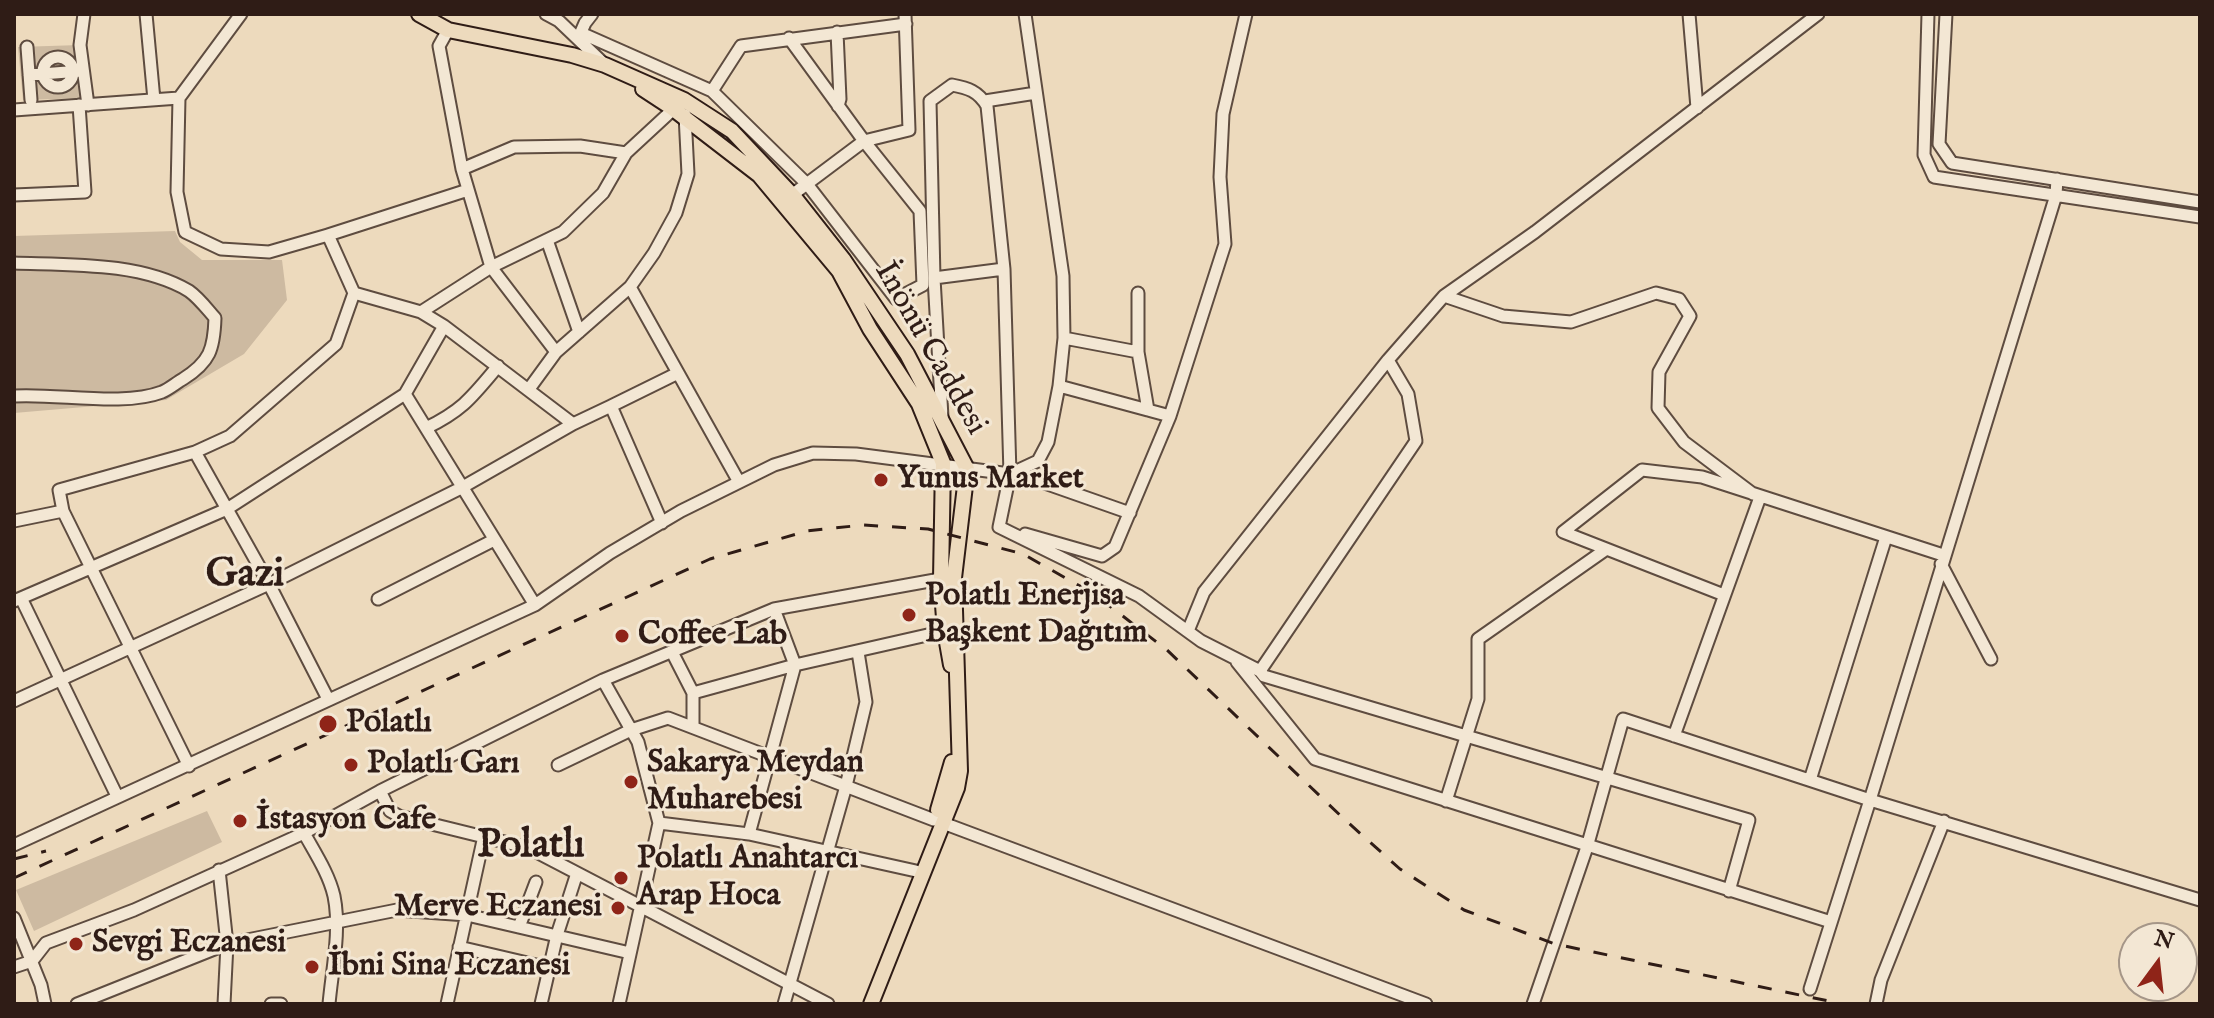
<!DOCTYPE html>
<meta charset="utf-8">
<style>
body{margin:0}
#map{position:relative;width:2214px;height:1018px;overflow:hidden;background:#eddabd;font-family:"IM FELL English",serif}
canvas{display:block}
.frame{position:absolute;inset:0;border:16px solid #2f1c16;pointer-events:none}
.north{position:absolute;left:2118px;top:922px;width:80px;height:80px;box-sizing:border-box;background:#f3e7d4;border:2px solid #a59688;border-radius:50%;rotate:15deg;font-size:22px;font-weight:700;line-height:32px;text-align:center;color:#2f1c16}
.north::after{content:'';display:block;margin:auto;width:28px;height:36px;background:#8f2418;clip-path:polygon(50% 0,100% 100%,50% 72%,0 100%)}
</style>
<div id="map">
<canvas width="2214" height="1018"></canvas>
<div class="frame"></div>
<div class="north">N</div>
</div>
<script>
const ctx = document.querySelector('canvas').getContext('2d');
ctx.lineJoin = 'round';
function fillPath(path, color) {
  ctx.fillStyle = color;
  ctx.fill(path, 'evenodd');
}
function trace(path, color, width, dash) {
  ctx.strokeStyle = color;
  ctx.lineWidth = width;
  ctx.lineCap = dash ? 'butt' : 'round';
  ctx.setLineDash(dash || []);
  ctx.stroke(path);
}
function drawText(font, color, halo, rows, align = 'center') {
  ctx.font = font + ' "IM FELL English",serif';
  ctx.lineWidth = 6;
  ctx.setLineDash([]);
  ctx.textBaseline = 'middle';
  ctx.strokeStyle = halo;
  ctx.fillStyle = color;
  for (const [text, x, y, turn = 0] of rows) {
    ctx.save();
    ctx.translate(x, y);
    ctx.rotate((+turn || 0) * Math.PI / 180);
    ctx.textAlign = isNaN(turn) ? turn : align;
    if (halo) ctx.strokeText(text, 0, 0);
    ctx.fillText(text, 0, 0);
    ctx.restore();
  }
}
const green = new Path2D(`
 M80,45L87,98L23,100L18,47Z
 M175,231L180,242L202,260H282L287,300L244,354L166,400L14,413V236Z
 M207,811L222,842L34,931L16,890Z`);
const minor = new Path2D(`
 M84,14L80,45L88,105
 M146,14L154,100
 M241,14L179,98L177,192L185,232L221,249L269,252L328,235L354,293L421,312L444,326L573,424L611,406L662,523
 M546,14L559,21L603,63
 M1689,14L1697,108
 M1928,14L1924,155L1934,177L2200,217
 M1946,14L1939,144L1952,163L2200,202
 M448,30L439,46L462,169L491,267L556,352
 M837,32L840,99L838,106
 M581,33L712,91L807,184L896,299L923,285L920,211L864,141L789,38
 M578,39L585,23L592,14
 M27,47L31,100
 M43 72a15 15 0 1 1 30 0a15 15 0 1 1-30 0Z
 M29,75L80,71
 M712,91L741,46L906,24
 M985,101L1036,93
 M14,110L179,98
 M462,169L514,147L580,146L626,153
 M14,195L85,192L79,105
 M792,195L864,141L909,130L905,14
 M328,235L468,190
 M547,240L579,332
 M14,263C69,265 141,262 189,291C199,298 207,309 215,318C214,349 210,362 183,379C176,383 169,389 162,392C123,407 57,393 14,396
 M934,278L1004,269
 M630,287L739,482
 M1138,293V352L1148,410
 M1444,296L1535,232L1818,14
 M421,312L491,267L563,232L603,193L626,153L679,104
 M1064,338L1138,352
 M1059,386L1170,416
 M529,389L556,352L630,287L654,253L676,213L688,174L685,115
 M405,394L535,605
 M611,406L678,373
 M942,417L934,278L930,101L952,85C968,88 978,91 987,106L1004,269L1010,474L999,527L1139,596L1201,641L1260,671L1264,676L1749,820L1729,891
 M426,428C463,410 472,397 498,366
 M195,452L269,584L328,699
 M1016,473L1130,513
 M63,511L189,766
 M14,521L63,511L59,490L195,452L230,436L336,344L354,293
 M1025,534L1102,556L1115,547L1170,416L1225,244L1220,177L1223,114L1246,14
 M1941,564L1991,659
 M1724,595L1563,532L1642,470L1702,477L1943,555
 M21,598L117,796
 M378,599L494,540
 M14,601L227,509L405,394L444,326
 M1188,631L1204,592L1388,360L1444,296L1503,316L1571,322L1656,293L1679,299L1690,316L1659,372L1658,408L1684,442L1753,494
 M672,652L693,693V727
 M1237,662L1315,759L1831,922
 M1260,671L1416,441L1408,394L1388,360
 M603,680L638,742L659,823L619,1004
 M693,693L795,665L945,631
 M14,701L269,584L461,488L573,424
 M1674,736L1760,497
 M558,765L631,730L668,718L934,820
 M1810,780L1886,537
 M380,791L390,811L399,816L529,848L828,1004
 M1446,801L1478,699V639L1605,550
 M659,823L749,834L916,871
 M943,823L1426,1004
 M304,833C315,853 329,874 334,896C341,930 332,970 329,1004
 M749,834L795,665L774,609
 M14,845L535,605L610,553L681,511L774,465L813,453L856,454L1010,474L1038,461L1048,442L1059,386L1064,338L1063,276L1025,14
 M219,870L227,944L224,1004
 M14,918L41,985L45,1004
 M519,927L536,882
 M459,947L549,968
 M14,967L32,961L46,943L134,910L304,833L380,791L603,680L774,609L946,578
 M1810,989L1870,800L2056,195L2057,179
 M77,1004L227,944L397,910L467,915L630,953
 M271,1004H281
 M447,1004L484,836
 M541,1004L557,935L577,873
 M784,1004L846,786L866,702L858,652
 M1533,1004L1587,847L1623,719L1870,800L2200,900
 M1876,1004L1881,980L1944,821`);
const major = new Path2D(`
 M419,14L448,30L572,55L605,65L684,100L732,131L795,198L843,259L907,354L967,469L954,578L960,771L957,788L871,1004
 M643,89L672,108L759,175L839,271L870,329L919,404L943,463L941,579L945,631L951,665
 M938,810L952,762`);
const rail = new Path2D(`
 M14,859L46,851
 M14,878L710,559L807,531L863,525L928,529L1023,554L1094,594L1167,650L1343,818L1400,869L1464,910L1555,944L1843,1004`);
const markers = [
 [881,480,8,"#8f2418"],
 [909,615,8,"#8f2418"],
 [622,636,8,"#8f2418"],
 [328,724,10,"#8f2418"],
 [351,765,8,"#8f2418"],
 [631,782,8,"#8f2418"],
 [240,821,8,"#8f2418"],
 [621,878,8,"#8f2418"],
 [618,908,8,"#8f2418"],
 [76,944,8,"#8f2418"],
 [312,967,8,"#8f2418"]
];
const streetNames = [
 ["İnönü Caddesi",929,349,60]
];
const poiNames = [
 ["Yunus Market",897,480],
 ["Polatlı Enerjisa",925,597],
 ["Başkent Dağıtım",925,634],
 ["Coffee Lab",638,636],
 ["Polatlı",346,724],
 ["Sakarya Meydan",647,764],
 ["Muharebesi",647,801],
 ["Polatlı Garı",367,765],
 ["İstasyon Cafe",256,821],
 ["Polatlı Anahtarcı",637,860],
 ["Arap Hoca",637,897],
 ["Merve Eczanesi",602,908,"right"],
 ["Sevgi Eczanesi",92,944],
 ["İbni Sina Eczanesi",328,967]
];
const districtNames = [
 ["Gazi",245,577],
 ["Polatlı",531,848]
];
fillPath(green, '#cdbaa1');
trace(minor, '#5e4c40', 15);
trace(major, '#2f1c16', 18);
trace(minor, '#f3e7d4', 11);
trace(major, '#eddabd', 14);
trace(rail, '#2f1c16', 3, [14, 14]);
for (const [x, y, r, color] of markers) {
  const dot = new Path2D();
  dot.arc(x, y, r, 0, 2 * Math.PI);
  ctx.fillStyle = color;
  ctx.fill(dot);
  trace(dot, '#f3e7d4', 3);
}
drawText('32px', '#2f1c16', '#f3e7d4', streetNames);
drawText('bold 32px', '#2f1c16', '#f3e7d4', poiNames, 'left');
drawText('bold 40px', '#2f1c16', '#f3e7d4', districtNames);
</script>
